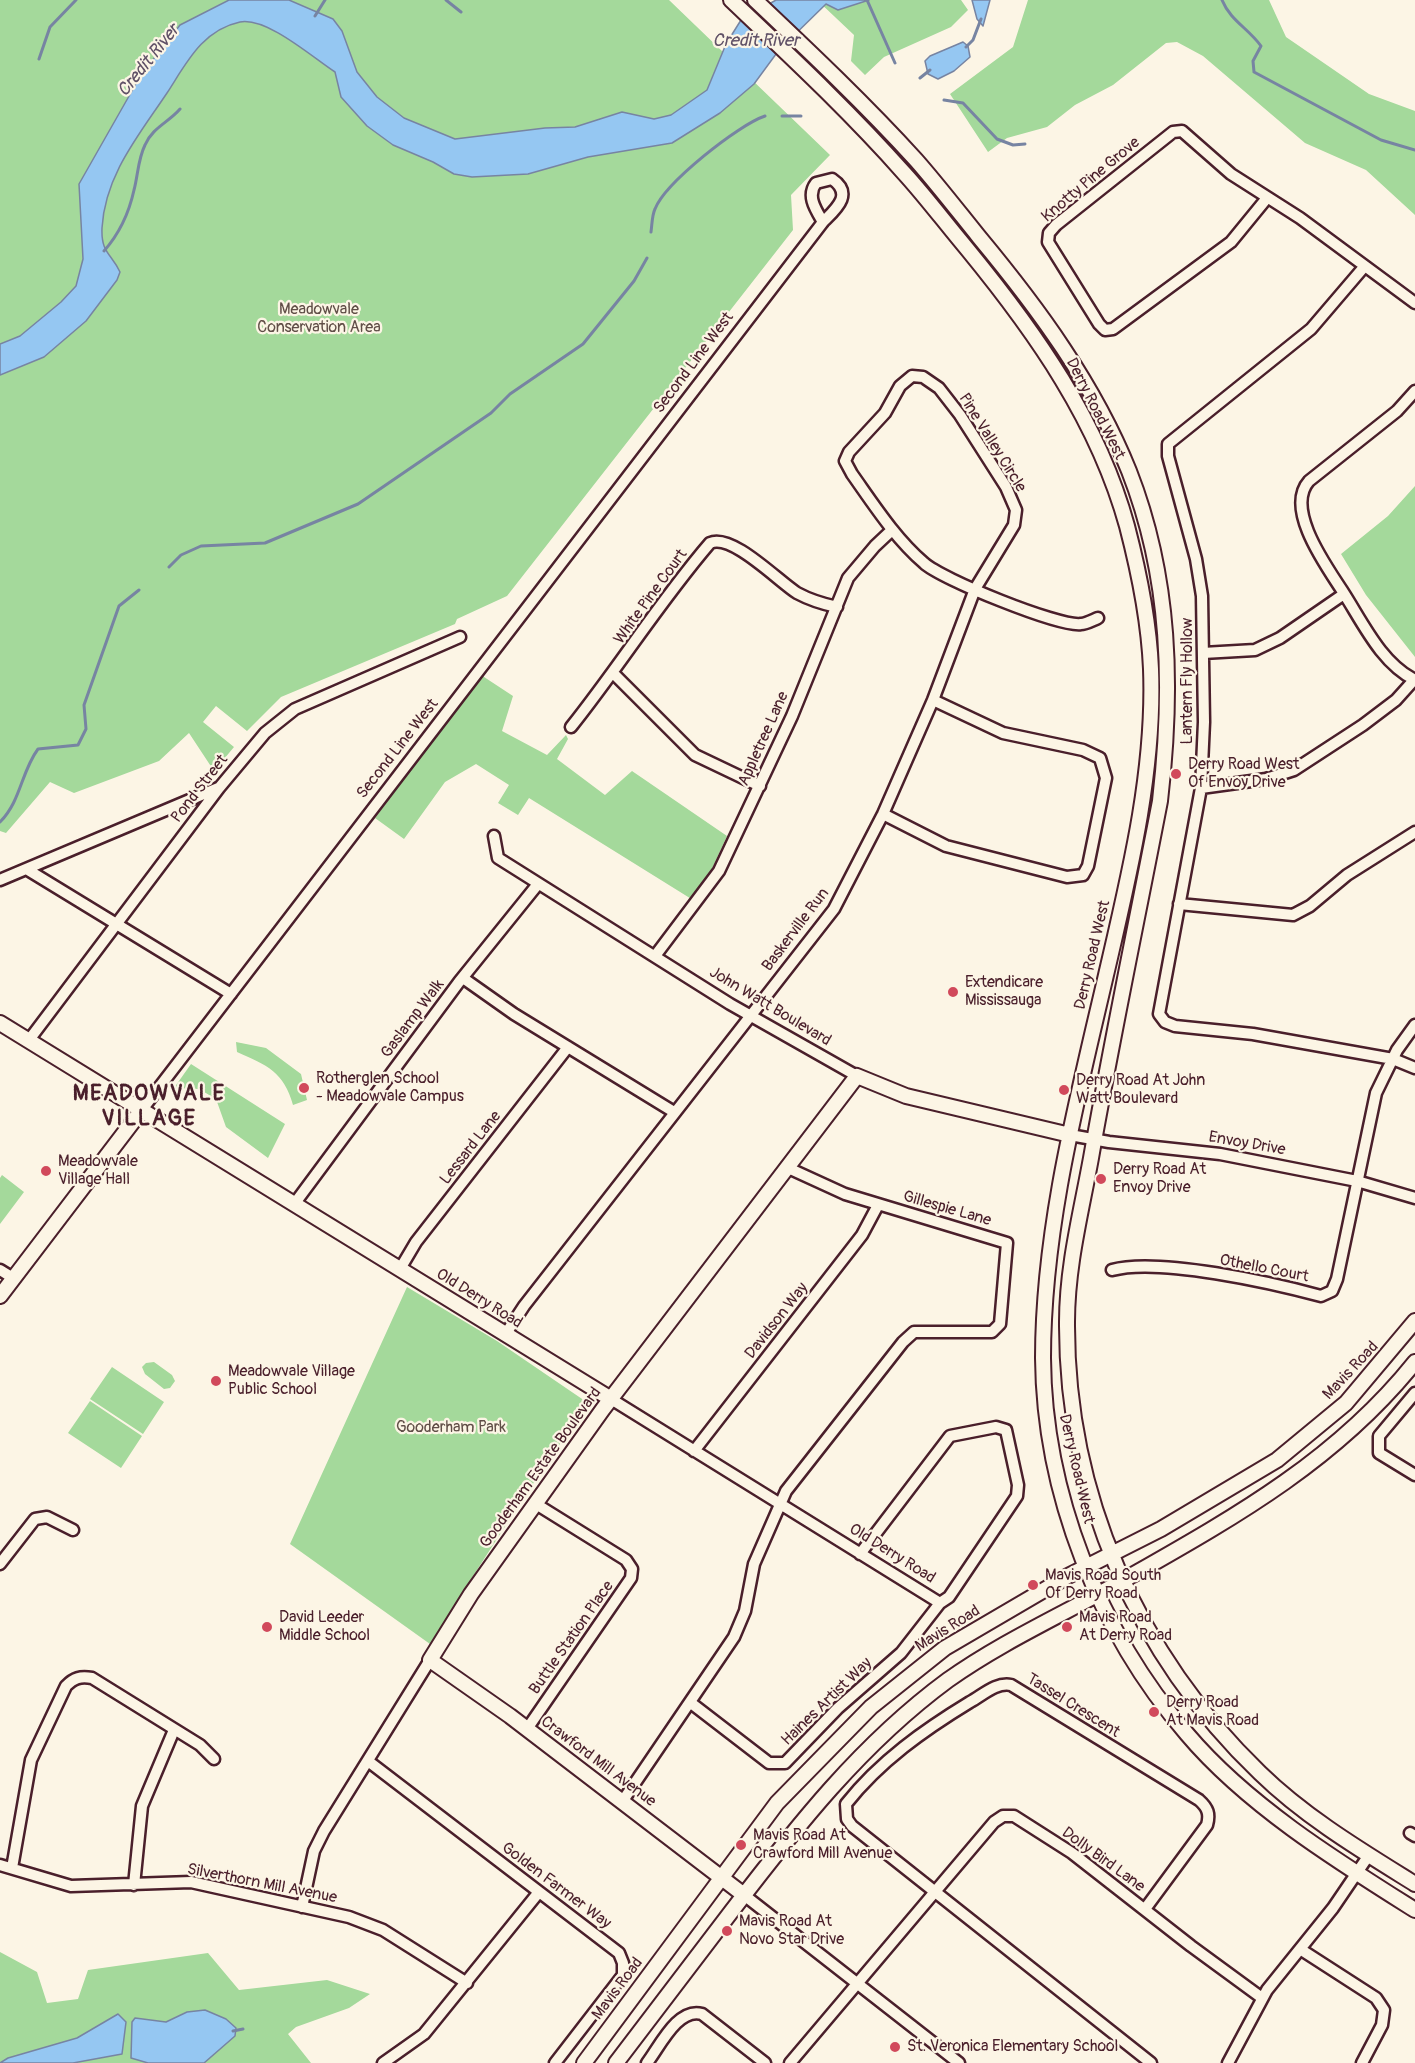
<!DOCTYPE html>
<style>
body{margin:0}
canvas{display:block;background:#fcf5e5}
</style>
<canvas width="1415" height="2063"></canvas>
<script>
const ctx = document.querySelector('canvas').getContext('2d');
ctx.lineJoin = 'round';
function fillPath(path, color) {
  ctx.fillStyle = color;
  ctx.fill(path, 'evenodd');
}
function trace(path, color, width, dash) {
  ctx.strokeStyle = color;
  ctx.lineWidth = width;
  ctx.lineCap = dash ? 'butt' : 'round';
  ctx.setLineDash(dash || []);
  ctx.stroke(path);
}
function drawText(font, color, halo, rows, align = 'center') {
  ctx.font = font + ' Pangolin,sans-serif';
  ctx.lineWidth = 4.5;
  ctx.setLineDash([]);
  ctx.textBaseline = 'middle';
  ctx.strokeStyle = halo;
  ctx.fillStyle = color;
  for (const [text, x, y, turn = 0] of rows) {
    ctx.save();
    ctx.translate(x, y);
    ctx.rotate((+turn || 0) * Math.PI / 180);
    ctx.textAlign = isNaN(turn) ? turn : align;
    if (halo) ctx.strokeText(text, 0, 0);
    ctx.fillText(text, 0, 0);
    ctx.restore();
  }
}
const green = new Path2D(`
 M0,0H669L830,155L791,195L793,230L507,596L457,619L455,624L281,697L247,731L216,706L203,722L234,747L214,771L189,733L159,761L74,793L50,782L6,833L0,831Z
 M817,0H961L968,10L951,27L884,57L865,75L851,61L854,35Z
 M1028,0H1269L1286,37L1369,94L1415,111V215L1366,170L1305,143L1203,56L1177,42L1166,43L1113,85L1075,105L1047,127L1007,138L988,152L950,94L1013,47Z
 M1415,486V657L1366,595L1341,554L1388,516Z
 M481,675L513,696L502,731L547,755L566,735L568,739L557,759L605,795L632,771L727,836L709,875L693,900L529,798L518,815L498,803L509,785L476,764L445,782L404,839L375,818Z
 M236,1042L266,1048L301,1074L307,1100L293,1105C284,1072 267,1065 237,1052Z
 M191,1064L285,1124L268,1158L226,1127L216,1099L199,1089L174,1088Z
 M2,1175L24,1192L0,1224V1178Z
 M407,1287L497,1341L588,1403C533,1482 481,1563 430,1644L290,1544Z
 M154,1362L172,1375L175,1381L170,1388L164,1389L145,1374L142,1367L146,1363Z
 M112,1367L164,1402L143,1434L90,1399Z
 M90,1401L142,1436L121,1468L68,1433Z
 M0,1952L37,1972L47,2003L78,1999L88,1970L208,1953L239,1990L327,1980L370,1994L349,2008L296,2027L288,2034L311,2063H0Z`);
const water = new Path2D(`
 M229,0H289L333,19L342,31L357,72L377,97L404,118L455,139L545,128L575,127L622,112L654,119L671,115L707,90L726,44L741,20L776,0H869L838,10L826,4L779,50L754,84L720,113L672,143L588,157L528,174L472,177L454,174L433,162L393,145L367,126L341,97L335,72C312,57 267,17 240,22C202,30 186,64 167,93C139,135 105,175 102,228C101,253 111,253 120,272L117,280L86,321L44,357L0,375V344L20,336L61,302L76,286L83,259L79,184L141,75L180,25Z
 M972,0H990L983,26L977,19Z
 M963,42L968,46L970,57L954,71L938,79L928,74L925,61L930,56Z
 M205,2010L226,2019L236,2028L235,2036L204,2063H148L131,2058L132,2022L135,2018L166,2022L187,2012Z
 M118,2014L126,2022L122,2054L73,2063H0L8,2058L77,2038Z`);
const stream = new Path2D(`
 M446,0L461,12
 M867,0L895,63
 M1222,0C1230,20 1249,29 1261,46L1253,61L1254,72L1381,140L1415,150
 M315,16L325,0
 M966,47L973,40L981,19
 M39,59L50,27L76,0
 M920,78L930,70
 M944,100L963,103L997,139L1013,145L1025,144
 M782,116H801
 M651,232C652,225 652,215 655,209C665,183 738,125 765,116
 M104,251C119,234 129,213 134,190C138,175 138,159 145,145C152,128 169,122 180,109
 M169,567L181,555L201,546L265,543L358,504L491,413L510,394L583,344L634,281L647,258
 M0,822C21,801 21,772 38,749L78,745L86,729L84,705L119,606L139,590
 M233,2031L243,2029`);
const street = new Path2D(`
 M1267,198L1231,242L1113,329L1105,330L1099,324L1048,242L1049,233L1056,225L1173,132L1182,131L1231,174L1300,218L1415,303
 M1364,267L1311,329L1168,444V456L1196,559L1202,596L1204,722L1201,788L1159,1014L1165,1022L1175,1026L1253,1034L1393,1059L1415,1068
 M1415,391L1397,411L1309,481C1284,509 1327,567 1343,592C1363,623 1381,663 1415,680
 M1203,653L1255,650L1280,638L1344,594
 M614,674L695,755L760,786
 M571,727C619,667 660,601 710,543C732,533 778,581 797,593C810,600 823,604 837,607
 M1201,788L1266,779L1294,770L1363,725L1396,700L1414,680
 M883,814L946,846L1067,877L1083,875L1088,866L1106,778L1100,758L1083,750L1003,733L933,700
 M494,836L498,858L730,1004L857,1076
 M28,870L231,994
 M0,880L218,788
 M1179,904L1293,915L1310,906L1347,875L1415,832
 M655,956L719,871L792,716L848,578L875,546L892,530
 M463,978L514,1014L674,1112
 M29,1040L219,788L265,733L295,709L460,637
 M141,1111L823,222C836,209 854,194 832,179L816,183C806,196 816,210 823,222
 M1070,1135L1109,1142L1220,1154L1357,1181L1415,1198
 M295,1203L459,982L538,884
 M400,1269L416,1242L568,1047
 M0,1270L13,1278
 M1112,1270C1158,1257 1273,1283 1321,1296L1332,1291L1337,1279L1376,1093L1397,1050L1415,1025
 M505,1335L524,1306L834,909L883,814L933,700L975,589L1014,525L1016,510L1006,487L960,415L939,388L923,377L912,376L900,386L885,413L849,452L845,461L852,474C874,505 895,538 924,563C941,579 1059,627 1081,624C1086,624 1093,620 1098,618
 M1415,1393L1379,1436V1453L1415,1475
 M611,1399L940,1603
 M694,1451L862,1235L878,1205
 M0,1564L35,1519L47,1517L73,1530
 M691,1703L769,1763H785L838,1708L901,1653L940,1603L949,1597L1017,1496L1018,1485L1006,1430L996,1427L950,1436L860,1554
 M527,1729L631,1578L632,1569L626,1560L536,1504
 M368,1761L619,1953L623,1963V1975L555,2063
 M622,1802L734,1637L745,1611L754,1564L786,1491L903,1342L914,1332H992L1000,1324L1007,1243L845,1194L786,1167
 M1410,1833L1415,1836
 M0,1865L71,1886L191,1882L349,1917L383,1930L467,1983
 M12,1868L31,1760L66,1686C74,1678 80,1676 92,1678L200,1745L214,1759
 M134,1885L142,1806L174,1730
 M744,1895L959,2063
 M302,1907L314,1851L324,1831L430,1660
 M1145,1909L1207,1825C1210,1814 1208,1808 1199,1800L1011,1685C996,1682 983,1695 970,1702C924,1730 880,1761 846,1804L847,1819L852,1826L1151,2063
 M1300,1949L1376,1998L1384,2010L1382,2025L1362,2063
 M383,2063L424,2034L539,1892
 M647,2063C660,2046 678,2007 702,2014L765,2063
 M790,2063L994,1822L1003,1816H1014L1072,1853L1191,1946L1262,1998
 M1228,2063L1267,1990L1333,1908L1369,1855`);
const secondary = new Path2D(`
 M731,0C790,56 850,112 904,173C926,197 946,224 968,250C1036,333 1098,421 1127,526C1139,572 1149,621 1151,669C1155,771 1129,876 1106,975C1077,1100 1043,1229 1043,1358C1044,1493 1099,1632 1187,1734C1247,1805 1337,1861 1415,1910
 M755,0C810,52 865,104 916,160C938,185 958,211 979,237C1038,308 1094,384 1129,471C1171,578 1173,689 1160,801C1137,920 1112,1039 1091,1158C1081,1213 1067,1266 1067,1322C1066,1493 1137,1655 1260,1773C1305,1817 1362,1851 1415,1884
 M0,1023L611,1399
 M0,1296L141,1111
 M744,1895L510,1716L430,1660L471,1594L603,1409L857,1076L906,1096L1070,1135
 M584,2063L777,1803L871,1707L945,1648L1068,1576L1161,1529L1277,1460L1346,1403L1415,1321
 M616,2063C654,2013 692,1963 731,1912C796,1827 861,1744 948,1680C1003,1641 1064,1614 1122,1581C1231,1519 1335,1462 1415,1362`);
const markers = [
 [1176,774,6,"#d1495b"],
 [953,992,6,"#d1495b"],
 [304,1088,6,"#d1495b"],
 [1064,1090,6,"#d1495b"],
 [46,1171,6,"#d1495b"],
 [1101,1179,6,"#d1495b"],
 [216,1381,6,"#d1495b"],
 [1033,1585,6,"#d1495b"],
 [267,1627,6,"#d1495b"],
 [1067,1627,6,"#d1495b"],
 [1154,1712,6,"#d1495b"],
 [741,1845,6,"#d1495b"],
 [727,1931,6,"#d1495b"],
 [895,2047,6,"#d1495b"]
];
const streetNames = [
 ["Knotty Pine Grove",1091,180,-40],
 ["Second Line West",694,363,-53],
 ["Derry Road West",1095,409,63],
 ["Pine Valley Circle",992,443,58],
 ["White Pine Court",651,597,-54],
 ["Lantern Fly Hollow",1188,681,-90],
 ["Appletree Lane",764,739,-66],
 ["Second Line West",398,749,-52],
 ["Pond Street",200,789,-52],
 ["Baskerville Run",796,930,-53],
 ["Derry Road West",1093,955,-77],
 ["John Watt Boulevard",770,1007,31],
 ["Gaslamp Walk",413,1019,-53],
 ["Envoy Drive",1247,1144,10],
 ["Lessard Lane",471,1148,-52],
 ["Gillespie Lane",947,1209,16],
 ["Othello Court",1264,1269,11],
 ["Old Derry Road",479,1299,32],
 ["Davidson Way",777,1321,-52],
 ["Mavis Road",1351,1371,-47],
 ["Gooderham Estate Boulevard",541,1468,-54],
 ["Derry Road West",1076,1469,77],
 ["Old Derry Road",892,1554,32],
 ["Mavis Road",948,1629,-32],
 ["Buttle Station Place",572,1638,-55],
 ["Haines Artist Way",827,1702,-44],
 ["Tassel Crescent",1073,1706,32],
 ["Crawford Mill Avenue",598,1762,37],
 ["Dolly Bird Lane",1103,1860,36],
 ["Silverthorn Mill Avenue",262,1884,11],
 ["Golden Farmer Way",556,1886,37],
 ["Mavis Road",618,1989,-53]
];
const parkNames = [
 ["Meadowvale",319,310],
 ["Conservation Area",319,328],
 ["Gooderham Park",451,1428]
];
const poiNames = [
 ["Derry Road West",1188,765],
 ["Of Envoy Drive",1188,783],
 ["Extendicare",965,983],
 ["Mississauga",965,1001],
 ["Rotherglen School",316,1079],
 ["- Meadowvale Campus",316,1097],
 ["Derry Road At John",1076,1081],
 ["Watt Boulevard",1076,1099],
 ["Meadowvale",58,1162],
 ["Village Hall",58,1180],
 ["Derry Road At",1113,1170],
 ["Envoy Drive",1113,1188],
 ["Meadowvale Village",228,1372],
 ["Public School",228,1390],
 ["Mavis Road South",1045,1576],
 ["Of Derry Road",1045,1594],
 ["David Leeder",279,1618],
 ["Middle School",279,1636],
 ["Mavis Road",1079,1618],
 ["At Derry Road",1079,1636],
 ["Derry Road",1166,1703],
 ["At Mavis Road",1166,1721],
 ["Mavis Road At",753,1836],
 ["Crawford Mill Avenue",753,1854],
 ["Mavis Road At",739,1922],
 ["Novo Star Drive",739,1940],
 ["St. Veronica Elementary School",907,2047]
];
const waterNames = [
 ["Credit River",756,41],
 ["Credit River",149,61,-51]
];
const districtNames = [
 ["MEADOWVALE",149,1094],
 ["VILLAGE",149,1119]
];
fillPath(green, '#a4d99b');
fillPath(water, '#95c7f2');
trace(water, '#7784a2', 1.5);
trace(stream, '#7784a2', 3);
trace(street, '#4a1f2b', 15);
trace(secondary, '#4a1f2b', 18);
trace(street, '#fcf5e5', 10);
trace(secondary, '#fcf5e5', 14);
for (const [x, y, r, color] of markers) {
  const dot = new Path2D();
  dot.arc(x, y, r, 0, 2 * Math.PI);
  ctx.fillStyle = color;
  ctx.fill(dot);
  trace(dot, '#fcf5e5', 2);
}
drawText('16px', '#4a1f2b', '#fcf5e5', streetNames);
drawText('16px', '#604e47', '#fcf5e5', parkNames);
drawText('16px', '#4a1f2b', '#fcf5e5', poiNames, 'left');
drawText('italic 18px', '#605167', '#fcf5e5', waterNames);
ctx.letterSpacing = '1.5px';
drawText('bold 22px', '#4a1f2b', '#fcf5e5', districtNames);
ctx.letterSpacing = '0px';
</script>
